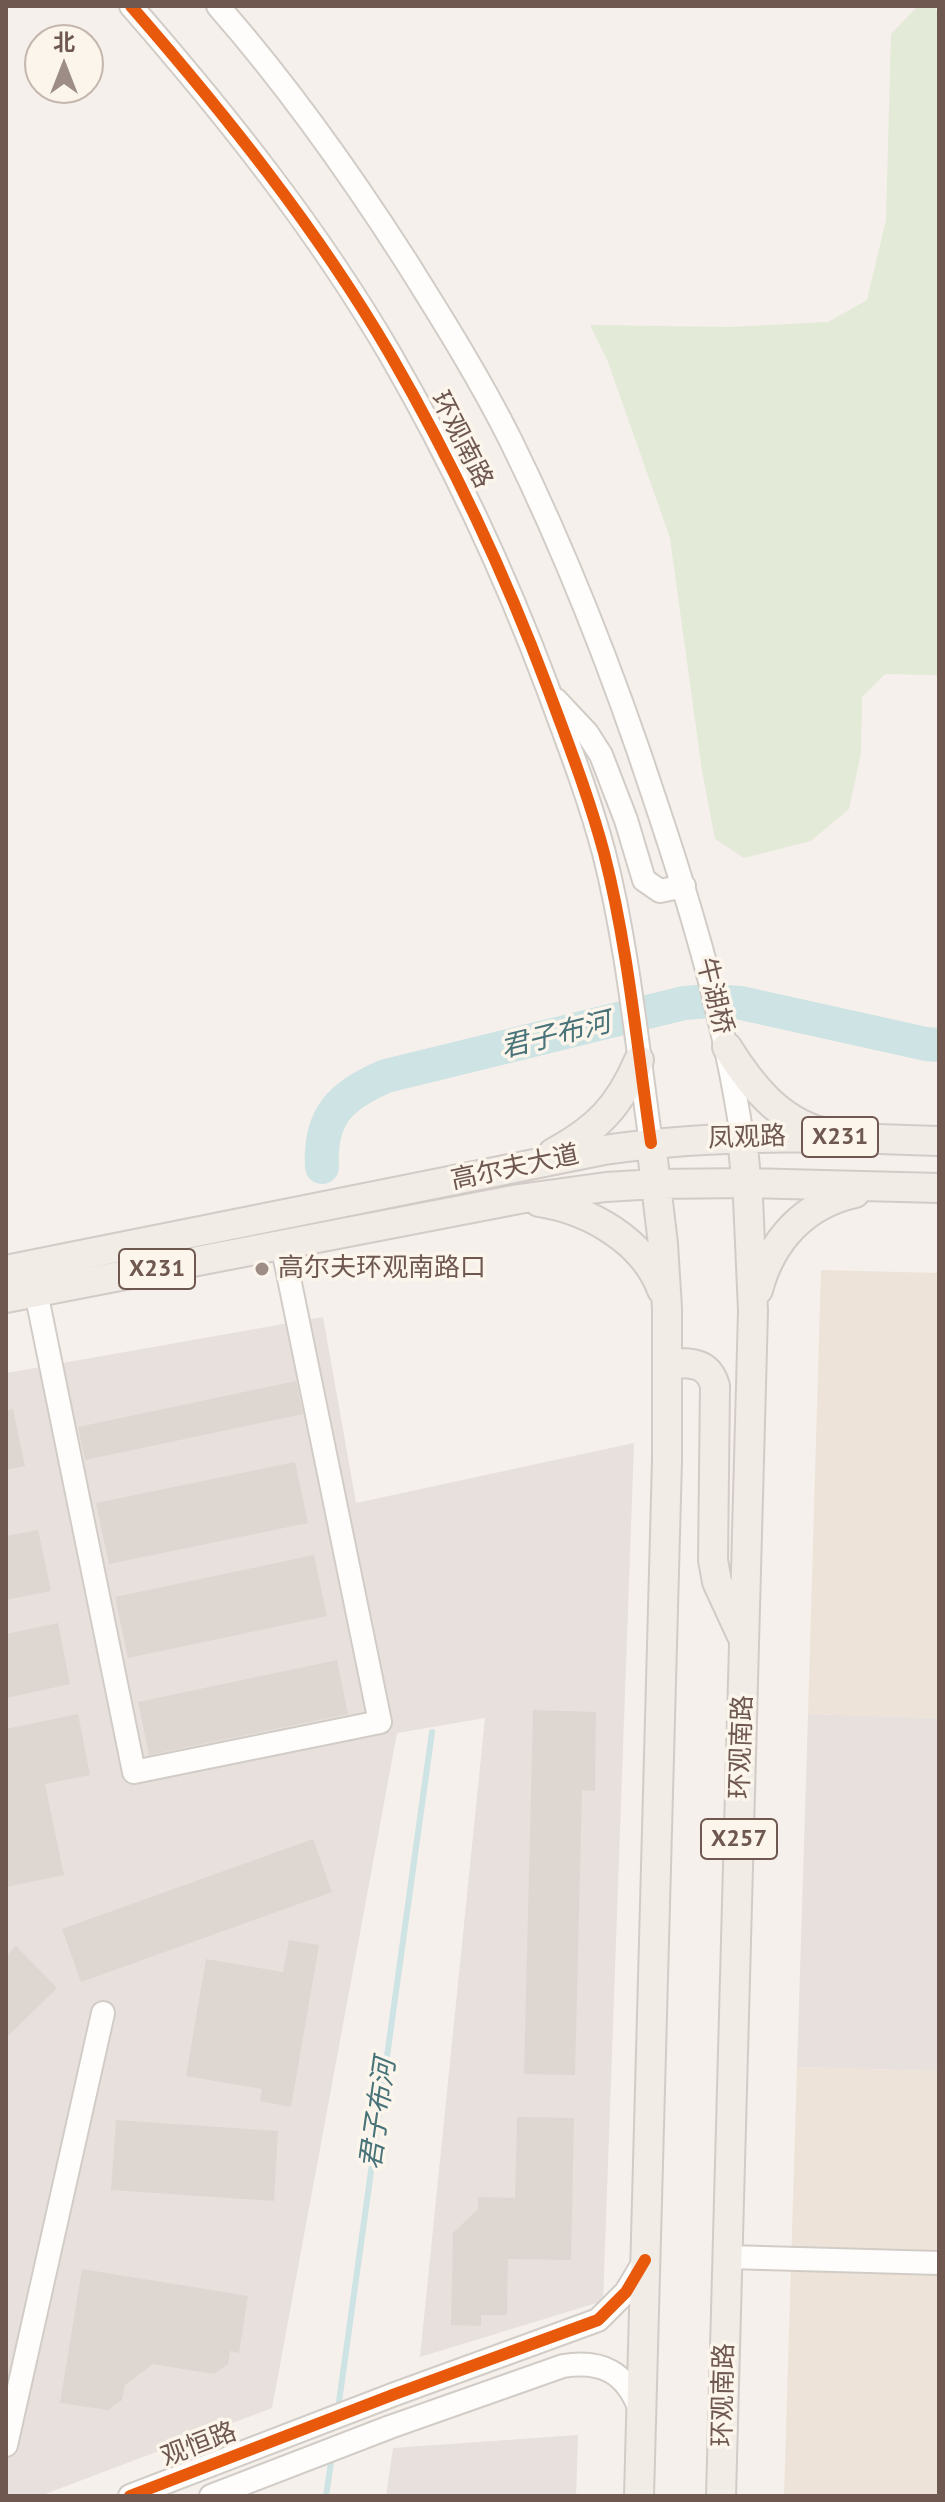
<!DOCTYPE html>
<meta charset="utf-8">
<style>
body{margin:0}
#map{position:relative;width:945px;height:2502px;overflow:hidden;background:#f5f0eb;font-family:"PT Sans","Noto Sans SC",sans-serif}
canvas{display:block}
.frame{position:absolute;inset:0;border:8px solid #6f584f;pointer-events:none}
.north{position:absolute;left:24px;top:24px;width:80px;height:80px;box-sizing:border-box;background:#fcf5ec;border:2px solid #c4b6ad;border-radius:50%;rotate:0deg;font-size:22px;font-weight:700;line-height:32px;text-align:center;color:#6f584f}
.north::after{content:'';display:block;margin:auto;width:28px;height:36px;background:#9e8d86;clip-path:polygon(50% 0,100% 100%,50% 72%,0 100%)}
</style>
<div id="map">
<canvas width="945" height="2502"></canvas>
<div class="frame"></div>
<div class="north">北</div>
</div>
<script>
const ctx = document.querySelector('canvas').getContext('2d');
ctx.lineJoin = 'round';
function fillPath(path, color) {
  ctx.fillStyle = color;
  ctx.fill(path, 'evenodd');
}
function trace(path, color, width, dash) {
  ctx.strokeStyle = color;
  ctx.lineWidth = width;
  ctx.lineCap = dash ? 'butt' : 'round';
  ctx.setLineDash(dash || []);
  ctx.stroke(path);
}
function drawText(font, color, halo, rows, align = 'center') {
  ctx.font = font + ' "PT Sans","Noto Sans SC",sans-serif';
  ctx.lineWidth = 7;
  ctx.setLineDash([]);
  ctx.textBaseline = 'middle';
  ctx.strokeStyle = halo;
  ctx.fillStyle = color;
  for (const [text, x, y, turn = 0] of rows) {
    ctx.save();
    ctx.translate(x, y);
    ctx.rotate((+turn || 0) * Math.PI / 180);
    ctx.textAlign = isNaN(turn) ? turn : align;
    if (halo) ctx.strokeText(text, 0, 0);
    ctx.fillText(text, 0, 0);
    ctx.restore();
  }
}
const residential = new Path2D(`
 M821,1270L939,1273V1718L808,1714Z
 M797,2067L939,2071V2496H784Z`);
const industrial = new Path2D(`
 M323,1317L356,1503L634,1443L603,2301L420,2357L485,1718L397,1733L272,2408L40,2496H6V1373Z
 M808,1714L939,1718V2071L797,2067Z
 M578,2435L576,2496H386L393,2448Z`);
const green = new Path2D(`
 M918,6H934L939,15V675L885,674L862,697L861,753L849,809L811,841L744,858L715,839L702,771L670,538L608,362L590,325L729,327L828,322L867,300L886,220L891,34Z`);
const stream = new Path2D(`
 M338,2409L432,1732
 M326,2496L332,2456`);
const river = new Path2D(`
 M322,1167C319,1116 341,1095 386,1076L684,1003L711,1001L741,1003L926,1044L939,1045`);
const building = new Path2D(`
 M296,1381L303,1414L85,1460L78,1427Z
 M13,1409L25,1466L6,1470V1410Z
 M295,1462L308,1523L109,1564L96,1503Z
 M38,1530L51,1591L6,1600V1536Z
 M314,1555L327,1616L128,1658L115,1597Z
 M58,1623L70,1684L6,1698V1634Z
 M337,1660L348,1714L149,1755L138,1702Z
 M533,1710L596,1712L595,1791L582,1790L575,2075L524,2074Z
 M78,1714L90,1775L45,1784L64,1875L6,1887V1729Z
 M313,1839L332,1892L81,1982L62,1929Z
 M289,1940L319,1945L291,2107L260,2101L262,2089L186,2076L206,1959L283,1972Z
 M16,1946L57,1988L6,2038V1956Z
 M517,2117L574,2118L571,2260L508,2259L507,2315H481V2326L451,2325L453,2233L478,2209V2197L515,2198Z
 M116,2120L278,2131L274,2201L111,2190Z
 M82,2269L248,2296L239,2353L230,2351L228,2364L214,2374L153,2364L125,2385L122,2400L108,2410L60,2403Z`);
const minor = new Path2D(`
 M131,6C226,115 317,229 390,354C452,461 505,574 548,689C568,743 589,797 604,853C628,947 637,1046 651,1143
 M218,6C288,86 349,172 406,261C443,320 480,379 511,441C568,557 615,678 655,800C692,910 725,1021 742,1137
 M556,700L587,733L601,755L626,820L644,880L660,891L684,886
 M36,1292L134,1772L380,1722L282,1244
 M728,2257L939,2263
 M6,2445L103,2013
 M130,2496L395,2394L598,2320L626,2292L644,2262
 M211,2496L390,2427L563,2366C602,2360 626,2372 640,2410`);
const major = new Path2D(`
 M727,1047C750,1084 778,1120 822,1132
 M553,1153C597,1129 619,1107 639,1060
 M539,1202C590,1210 644,1241 662,1290
 M6,1270L604,1150C716,1133 827,1137 939,1141
 M758,1290C771,1241 804,1204 855,1193
 M6,1298L519,1199L606,1187L656,1184L747,1183L939,1188
 M668,1363C690,1363 708,1361 715,1386L713,1560L717,1582L741,1634
 M639,2496L667,1460V1308L663,1244L651,1143
 M721,2496L753,1311L748,1198L742,1137`);
const cycleway = new Path2D(`
 M131,6C226,115 317,229 390,354C452,461 505,574 548,689C568,743 589,797 604,853C628,947 637,1046 651,1143
 M130,2496L395,2394L598,2320L626,2292L645,2260`);
const markers = [
 [262,1269,8,"#9e8d86"]
];
const shields = [
 [840,1137,76],
 [157,1269,76],
 [739,1839,76]
];
const shieldNames = [
 ["X231",840,1137],
 ["X231",157,1269],
 ["X257",739,1839]
];
const streetNames = [
 ["环观南路",461,440,63],
 ["牛湖桥",714,996,76],
 ["凤观路",747,1138,-2],
 ["高尔夫大道",515,1168,-12],
 ["环观南路",742,1747,-88],
 ["环观南路",724,2395,-89],
 ["观恒路",199,2445,-21]
];
const poiNames = [
 ["高尔夫环观南路口",278,1269]
];
const waterNames = [
 ["君子布河",556,1036,-14],
 ["君子布河",379,2114,-82]
];
fillPath(residential, '#ede3d9');
fillPath(industrial, '#e7e0dc');
fillPath(green, '#e3ead7');
trace(stream, '#cee3e3', 6);
trace(river, '#cee3e3', 34);
fillPath(building, '#ded6d1');
trace(minor, '#d2ccc6', 26);
trace(major, '#d3cbc7', 32);
trace(minor, '#fefdfc', 22);
trace(major, '#f1ece6', 28);
trace(cycleway, '#e8590c', 12);
for (const [x, y, r, color] of markers) {
  const dot = new Path2D();
  dot.arc(x, y, r, 0, 2 * Math.PI);
  ctx.fillStyle = color;
  ctx.fill(dot);
  trace(dot, '#fcf5ec', 3);
}
for (const [x, y, w] of shields) {
  const box = new Path2D();
  box.roundRect(x - w / 2, y - 20, w, 40, 6);
  ctx.fillStyle = '#fcf5ec';
  ctx.fill(box);
  trace(box, '#6f584f', 2);
}
drawText('bold 24px', '#6f584f', null, shieldNames);
drawText('26px', '#6f584f', '#fcf5ec', streetNames);
drawText('26px', '#6f584f', '#fcf5ec', poiNames, 'left');
drawText('italic 28px', '#487379', '#fcf5ec', waterNames);
</script>
